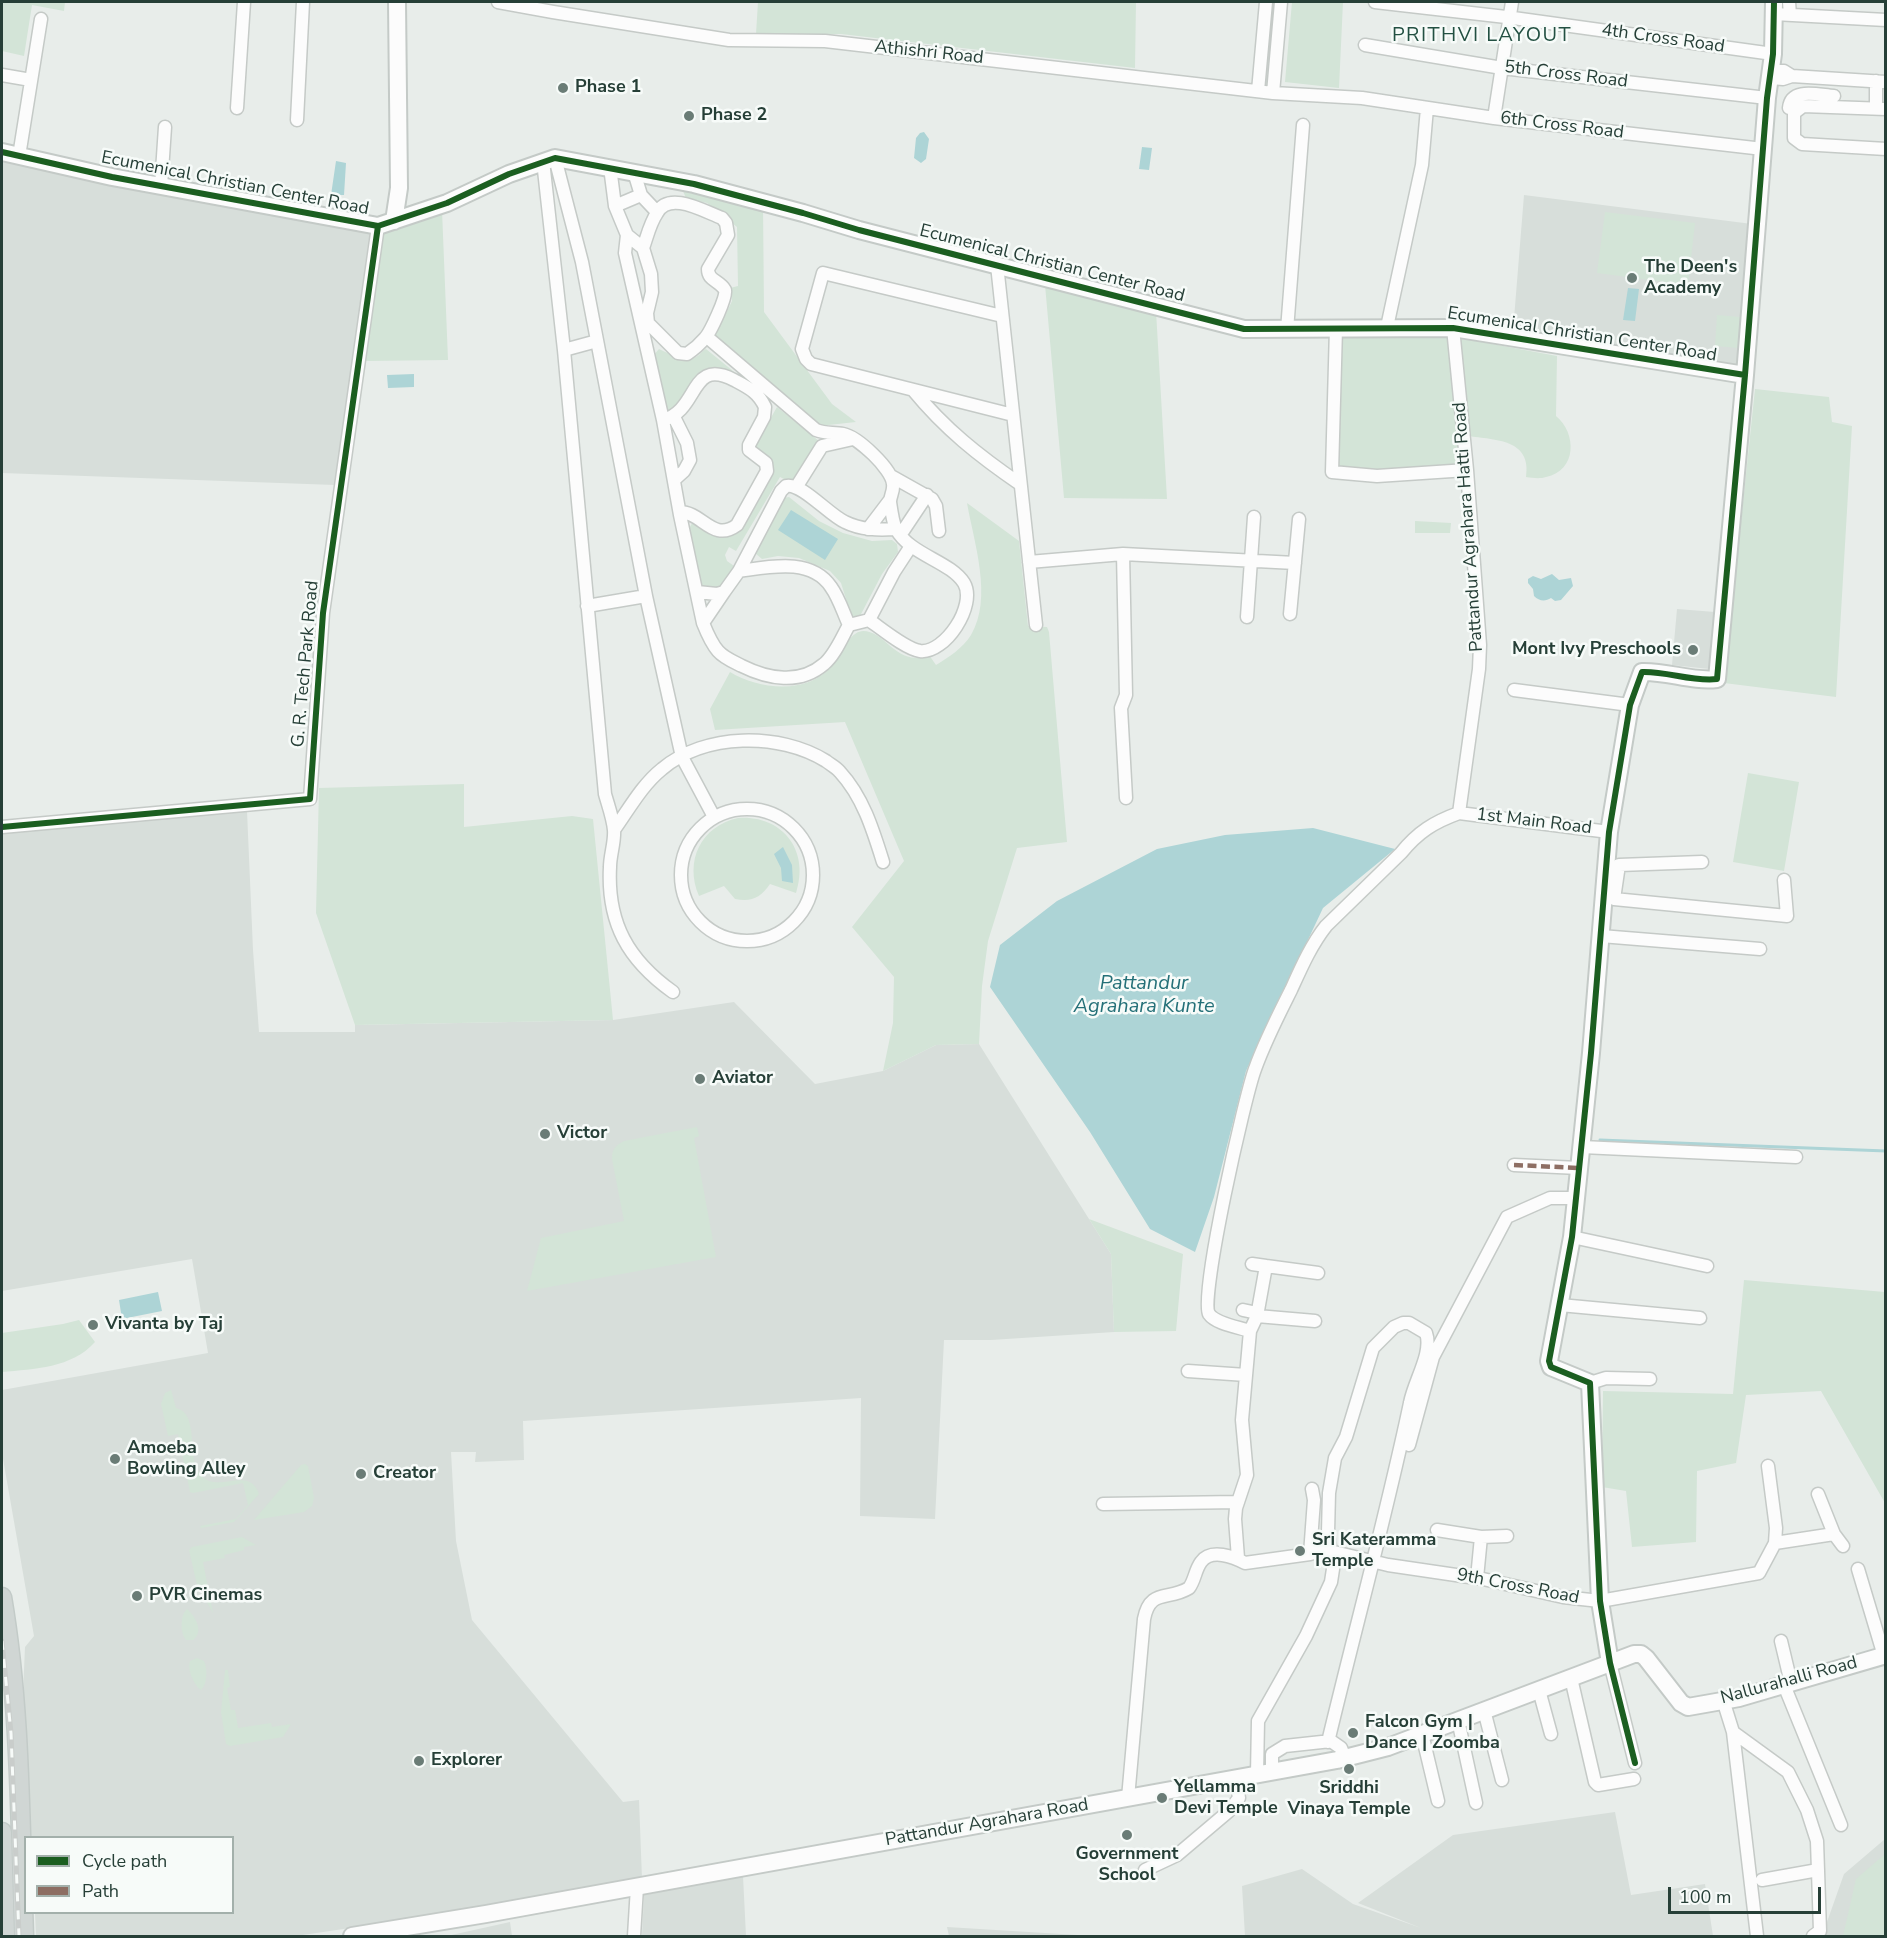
<!DOCTYPE html>
<style>
body{margin:0}
#map{position:relative;width:1887px;height:1938px;overflow:hidden;background:#e8edea;font-family:"Nunito Sans",sans-serif}
canvas{display:block}
.frame{position:absolute;inset:0;border:3px solid #263f37;pointer-events:none}
.legend{position:absolute;left:24px;top:1836px;width:210px;height:78px;box-sizing:border-box;background:#f7fbf9;border:2px solid #a3b0ab;margin:0;padding:8px 10px;list-style:none;font-size:18px;color:#263f37}
.legend li{display:flex;align-items:center;gap:12px;height:30px}
.legend b{width:30px;border:2px solid #a3b0ab}
.scale{position:absolute;left:1668px;top:1887px;width:153px;height:27px;box-sizing:border-box;border:3px solid #263f37;border-top:0;padding-left:8px;font-size:18px;line-height:21px;white-space:nowrap;color:#263f37;-webkit-text-stroke:4px #f7fbf9;paint-order:stroke}
</style>
<div id="map">
<canvas width="1887" height="1938"></canvas>
<div class="frame"></div>
<ul class="legend">
<li><b style="height:8px;background:#1b5e20"></b>Cycle path</li>
<li><b style="height:8px;background:#8d6e63"></b>Path</li>
</ul>
<div class="scale">100 m</div>
</div>
<script>
const ctx = document.querySelector('canvas').getContext('2d');
ctx.lineJoin = 'round';
function fillPath(path, color) {
  ctx.fillStyle = color;
  ctx.fill(path, 'evenodd');
}
function trace(path, color, width, dash) {
  ctx.strokeStyle = color;
  ctx.lineWidth = width;
  ctx.lineCap = dash ? 'butt' : 'round';
  ctx.setLineDash(dash || []);
  ctx.stroke(path);
}
function drawText(font, color, halo, rows, align = 'center') {
  ctx.font = font + ' "Nunito Sans",sans-serif';
  ctx.lineWidth = 5;
  ctx.setLineDash([]);
  ctx.textBaseline = 'middle';
  ctx.strokeStyle = halo;
  ctx.fillStyle = color;
  for (const [text, x, y, turn = 0] of rows) {
    ctx.save();
    ctx.translate(x, y);
    ctx.rotate((+turn || 0) * Math.PI / 180);
    ctx.textAlign = isNaN(turn) ? turn : align;
    if (halo) ctx.strokeText(text, 0, 0);
    ctx.fillText(text, 0, 0);
    ctx.restore();
  }
}
const built = new Path2D(`
 M2,161L370,231L335,485L2,473Z
 M1524,195L1752,224L1739,366L1513,331Z
 M1677,609L1715,612L1710,669L1672,665Z
 M247,811L253,950L259,1032H355V1025L613,1020L734,1002L815,1084L883,1071L936,1045L979,1044L1111,1254L1114,1332L991,1340H944L935,1519L860,1516L861,1398L523,1421L524,1460L475,1462L476,1452H451L456,1541L472,1620L623,1802L639,1800L642,1879L506,1905L296,1936H36L35,1913L232,1912V1838L31,1837L23,1693L25,1647L34,1636L2,1453V1390L208,1353L192,1259L2,1291V832Z
 M1615,1812L1631,1895L1705,1884L1713,1936H1245L1242,1886L1302,1869L1353,1904L1421,1928L1358,1903L1453,1835Z
 M1885,1839V1936H1822L1844,1874Z
 M743,1876L746,1936H642L644,1895Z
 M510,1922L512,1936H447Z
 M947,1927L1094,1936H949Z`);
const green = new Path2D(`
 M2,2H65L64,11L32,5L24,56L2,51Z
 M758,2H1136L1135,68L841,34H756Z
 M1292,2H1343L1339,88L1285,82Z
 M682,189L763,205L764,312L832,404L856,422L819,426L721,344L715,336L732,301L730,288L738,286L737,227L707,203L686,198Z
 M442,210L448,360L364,361L382,231Z
 M1605,212L1695,223L1688,285L1597,273Z
 M1045,285L1156,311L1167,499L1064,498Z
 M1717,315L1740,317L1738,348L1715,346Z
 M1342,333H1450L1459,465L1378,472L1338,469Z
 M1460,338L1557,356L1556,416C1577,433 1577,471 1546,477C1540,479 1533,478 1526,477C1532,439 1495,440 1468,436Z
 M659,349C670,354 687,364 699,355C701,353 703,350 706,349L749,384C701,359 702,362 677,408L665,411L653,356Z
 M1755,389L1829,397L1832,422L1852,426L1836,697L1724,683Z
 M777,407L819,441L795,480L790,482L780,477L736,551L729,547L725,555L727,561L737,568C727,583 721,595 700,585L689,528L693,522C702,526 713,536 723,537C743,540 765,488 772,472L755,446Z
 M789,497L819,521L843,533L872,541L892,540L897,544L898,552L882,574L860,616L856,617L851,615L841,583L830,571L799,558L778,556L762,559L755,553L783,498Z
 M967,503L1019,541L1028,626L1047,627L1049,632L1067,842L1017,848L988,941L982,986L979,1044L936,1045L883,1071L893,1023L894,977L852,927L904,861L845,722L715,730L710,709L730,672C760,690 808,695 833,665C842,655 848,632 863,631C887,631 896,668 929,655L936,665C949,657 963,648 971,635C993,598 974,543 967,503Z
 M1415,521L1451,523L1450,533H1415Z
 M1748,773L1799,782L1784,871L1733,862Z
 M464,784V827L572,816L593,819L613,1020L355,1025L316,913L319,788Z
 M738,818C783,815 810,851 796,893L770,884C760,898 752,902 735,899L724,886L699,896C684,861 701,826 738,818Z
 M697,1127L699,1136L694,1138L716,1257L527,1291L541,1238L624,1221L612,1159C612,1149 615,1146 624,1141Z
 M1089,1219L1183,1254L1176,1331L1114,1332L1111,1254Z
 M1744,1280L1885,1292V1503L1821,1391L1746,1395L1736,1463L1697,1471L1696,1542L1632,1547L1626,1491L1602,1487L1603,1391L1733,1394Z
 M79,1320L95,1342C72,1368 34,1369 2,1372V1333L63,1324Z
 M171,1390L176,1408C200,1413 186,1457 200,1474C217,1496 249,1464 259,1494L234,1522L201,1528L200,1526L236,1519L248,1505L243,1483L193,1493L190,1492L178,1434L168,1436L161,1404L165,1393Z
 M305,1464L308,1466L314,1498L312,1506L304,1512L254,1520L301,1465Z
 M242,1537L256,1545L244,1547V1550L224,1555L225,1558L203,1562L213,1613L197,1585L189,1550L192,1547Z
 M187,1609C196,1617 204,1632 193,1640H186C180,1633 180,1615 187,1609Z
 M197,1658L204,1661C208,1669 207,1685 201,1690C194,1685 187,1670 190,1661Z
 M225,1670H228L230,1687L227,1688L231,1710H235L238,1728L271,1723L272,1727L291,1724L283,1737L230,1746L226,1744L221,1712Z
 M1885,1854V1936H1843L1856,1879Z`);
const water = new Path2D(`
 M924,132L929,139L926,159L921,163L914,158L916,138L920,133Z
 M1142,147L1152,148L1149,170L1139,169Z
 M336,161L346,163L344,195H331Z
 M1628,288L1639,289L1635,321L1623,320Z
 M414,374V387L388,388L387,375Z
 M791,510L838,539L825,560L778,530Z
 M1552,574L1559,580L1571,578L1573,586L1561,600L1555,601L1551,598C1545,602 1539,601 1534,596L1533,589L1528,583V579L1533,576L1541,579Z
 M1313,828L1395,849L1323,908L1246,1071L1214,1197L1195,1252L1150,1229L1090,1132L990,987L1000,945L1057,901L1157,849L1225,835Z
 M783,847L792,865L793,883L782,881L781,868L774,854Z
 M158,1292L162,1311L122,1319L119,1300Z`);
const stream = new Path2D(`
 M1600,1140L1886,1151`);
const street = new Path2D(`
 M498,2L553,12L729,40L825,41L1273,93L1362,98L1494,118L1763,149
 M1375,2L1506,17L1773,54
 M1789,2L1790,15
 M1774,14L1886,20
 M1365,45L1502,68L1767,98
 M2,75L31,80
 M1792,76L1886,82
 M1771,78L1783,79L1792,76L1784,71H1771
 M1258,91L1266,2
 M1273,93L1281,2
 M237,108L244,2
 M1789,108C1791,87 1818,95 1834,96
 M1876,108V81
 M1886,109L1803,106L1794,113V138L1802,144L1886,149
 M1494,118L1512,2
 M297,120L303,2
 M19,156L41,19
 M555,158L582,262L646,596L587,606
 M543,161L564,350L605,794C608,805 613,818 614,830C615,842 610,855 610,867C607,923 628,960 673,992
 M610,167L615,206L627,235L643,248L651,274L652,292L647,313L648,323L678,353L687,354C693,350 700,344 705,338C710,333 728,295 725,290C719,280 708,281 708,269L728,235L726,223L722,218C705,212 669,190 657,213C650,223 647,237 643,248
 M634,172L641,195L657,212
 M161,186L165,127
 M615,206L641,195
 M627,235L625,253L663,420L680,515L703,623C707,633 711,643 718,651C724,658 734,662 742,666C768,679 800,685 824,664C835,655 842,637 849,625L869,620C882,629 906,649 920,651C945,654 977,605 964,583C950,561 910,555 896,529C893,523 891,509 890,502C890,496 894,491 893,484C892,469 858,437 843,434C834,432 825,434 816,430L707,337
 M997,265L1036,625
 M1002,316L823,273L802,349L806,359L811,364L1013,415
 M1387,327L1422,165L1427,108
 M1336,328L1332,472L1377,476L1467,470
 M1453,328L1467,470L1480,645L1479,669L1459,813
 M1287,330L1303,125
 M564,350L597,341
 M913,390C945,429 979,456 1020,484
 M674,417L687,443L690,460L684,471L674,480
 M663,420C700,410 689,357 734,380C749,388 758,392 765,407L764,417L749,445V450L766,463L767,471L737,525C713,543 702,512 680,512
 M891,476L932,499L936,506L939,531
 M797,486L822,446L853,439
 M868,529L890,500
 M901,534L927,495
 M1123,554L1295,563
 M1029,562L1123,554L1126,695L1121,708L1126,798
 M739,571C769,567 811,557 831,587C839,598 843,612 849,625
 M697,592L717,594L724,592L739,571L781,491L786,486C801,482 829,515 845,522C861,530 878,530 896,529
 M646,596L682,757L714,817
 M1290,614L1299,519
 M1247,617L1254,517
 M869,620L894,572L911,546
 M703,623L724,592
 M1514,690L1630,705
 M681 875a66 66 0 1 1 132 0a66 66 0 1 1-132 0Z
 M2,827L310,799L323,613L378,226
 M614,830C629,809 642,785 662,769C705,733 779,732 826,761C831,765 836,767 840,772C863,797 873,830 883,862
 M1702,862L1619,865L1614,899L1787,916L1784,880
 M1601,936L1760,949
 M1582,1147L1796,1157
 M1514,1165L1579,1168
 M1572,1237L1707,1266
 M1252,1264L1266,1266
 M1560,1305L1700,1318
 M1243,1310L1257,1313
 M1257,1316L1315,1321
 M1250,1331L1257,1316L1266,1266L1318,1273
 M1188,1371L1246,1375
 M1590,1383L1606,1378L1650,1379
 M1409,1445L1433,1357L1507,1217L1550,1198H1576
 M1818,1494L1834,1534
 M1103,1504L1238,1502
 M1437,1530L1481,1537L1477,1578
 M1481,1537L1507,1536
 M1775,1543L1834,1534L1843,1546
 M1310,1554L1326,1550L1388,1565L1483,1579L1563,1597L1600,1601L1759,1573L1775,1543L1776,1528L1768,1466
 M1238,1558L1235,1519L1236,1508L1247,1475L1242,1420L1250,1331C1238,1327 1216,1324 1209,1314C1199,1298 1245,1095 1255,1069C1265,1041 1278,1016 1291,990C1301,968 1311,945 1326,926L1401,853C1418,832 1434,822 1459,813L1609,832
 M1858,1569L1884,1656
 M1781,1641L1791,1683
 M1610,1663L1635,1763
 M1571,1678L1595,1782L1598,1785L1634,1779
 M1784,1685L1841,1825
 M1539,1690L1551,1734
 M1723,1700L1733,1732L1757,1936
 M1484,1710L1502,1780
 M1458,1720L1476,1803
 M1733,1732L1788,1772L1807,1810L1817,1841L1820,1931L1813,1936
 M1422,1734L1438,1801
 M1272,1772V1754L1285,1746L1331,1741L1341,1748L1345,1758
 M1257,1774L1258,1721L1306,1636L1331,1582L1333,1569L1328,1532L1329,1493L1335,1458L1346,1437L1373,1348L1394,1327L1403,1323H1409L1426,1333C1433,1353 1414,1381 1410,1403C1386,1517 1355,1629 1328,1742
 M1128,1798L1144,1619C1150,1588 1168,1601 1189,1588C1195,1580 1195,1570 1201,1562C1211,1548 1234,1557 1245,1563L1310,1554L1314,1500L1312,1489
 M1145,1870L1177,1855L1229,1811L1239,1798L1236,1778
 M1762,1880L1818,1870
 M634,1936L637,1887`);
const secondary = new Path2D(`
 M2,152L112,177L378,226L447,203L509,174L555,158L694,184L803,213L859,230L1244,329L1453,328L1745,375
 M394,221L399,188L397,2
 M1610,1663L1600,1601L1590,1383L1551,1367L1549,1361L1572,1237L1591,1053L1609,832L1630,705L1642,672C1667,671 1692,682 1717,679L1745,375L1767,98L1773,54L1774,2
 M352,1936L486,1914L1337,1760L1388,1747L1634,1654H1641L1646,1658L1681,1703L1688,1707L1739,1698L1886,1655`);
const primary = new Path2D(`
 M2,1597C21,1708 20,1824 24,1936
 M2,1832L5,1936`);
const rail = new Path2D(`
 M2,1641L11,1733L19,1936`);
const quiet = new Path2D(`
 M1514,1165L1579,1168`);
const cycleway = new Path2D(`
 M2,152L112,177L378,226L447,203L509,174L555,158L694,184L803,213L859,230L1244,329L1453,328L1745,375
 M2,827L310,799L323,613L378,226
 M1635,1763L1610,1663L1600,1601L1590,1383L1551,1367L1549,1361L1572,1237L1591,1053L1609,832L1630,705L1642,672C1667,671 1692,682 1717,679L1745,375L1767,98L1773,54L1774,2`);
const markers = [
 [563,88,6,"#6a7c76"],
 [689,116,6,"#6a7c76"],
 [1632,278,6,"#6a7c76"],
 [1693,650,6,"#6a7c76"],
 [700,1079,6,"#6a7c76"],
 [545,1134,6,"#6a7c76"],
 [93,1325,6,"#6a7c76"],
 [115,1459,6,"#6a7c76"],
 [361,1474,6,"#6a7c76"],
 [1300,1551,6,"#6a7c76"],
 [137,1596,6,"#6a7c76"],
 [1353,1733,6,"#6a7c76"],
 [419,1761,6,"#6a7c76"],
 [1349,1769,6,"#6a7c76"],
 [1162,1798,6,"#6a7c76"],
 [1127,1835,6,"#6a7c76"]
];
const streetNames = [
 ["4th Cross Road",1663,39,8],
 ["Athishri Road",929,53,6],
 ["5th Cross Road",1566,75,7],
 ["6th Cross Road",1562,126,7],
 ["Ecumenical Christian Center Road",235,184,11],
 ["Ecumenical Christian Center Road",1052,264,14],
 ["Ecumenical Christian Center Road",1582,335,9],
 ["Pattandur Agrahara Hatti Road",1469,527,-94],
 ["G. R. Tech Park Road",306,664,-85],
 ["1st Main Road",1534,822,7],
 ["9th Cross Road",1518,1587,11],
 ["Nallurahalli Road",1789,1681,-15],
 ["Pattandur Agrahara Road",987,1823,-10]
];
const poiNames = [
 ["Phase 1",575,88],
 ["Phase 2",701,116],
 ["The Deen's",1644,268],
 ["Academy",1644,289],
 ["Mont Ivy Preschools",1681,650,"right"],
 ["Aviator",712,1079],
 ["Victor",557,1134],
 ["Vivanta by Taj",105,1325],
 ["Amoeba",127,1449],
 ["Bowling Alley",127,1470],
 ["Creator",373,1474],
 ["Sri Kateramma",1312,1541],
 ["Temple",1312,1562],
 ["PVR Cinemas",149,1596],
 ["Falcon Gym |",1365,1723],
 ["Dance | Zoomba",1365,1744],
 ["Explorer",431,1761],
 ["Yellamma",1174,1788],
 ["Devi Temple",1174,1809],
 ["Sriddhi",1349,1789,"center"],
 ["Vinaya Temple",1349,1810,"center"],
 ["Government",1127,1855,"center"],
 ["School",1127,1876,"center"]
];
const neighbourhoodNames = [
 ["PRITHVI LAYOUT",1482,36]
];
const waterNames = [
 ["Pattandur",1144,984],
 ["Agrahara Kunte",1144,1007]
];
fillPath(built, '#d7deda');
fillPath(green, '#d3e4d7');
fillPath(water, '#add4d6');
trace(stream, '#add4d6', 3);
trace(street, '#c5cac7', 15);
trace(secondary, '#c4cac7', 20);
trace(primary, '#c3cbc8', 21);
trace(street, '#fcfcfc', 12);
trace(secondary, '#fcfcfc', 16);
trace(primary, '#d0d6d4', 18);
trace(rail, '#c9cdcb', 5);
trace(rail, '#f7fbf9', 3, [9]);
trace(quiet, '#8d6e63', 4.5, [9, 4.5]);
trace(cycleway, '#1b5e20', 6);
for (const [x, y, r, color] of markers) {
  const dot = new Path2D();
  dot.arc(x, y, r, 0, 2 * Math.PI);
  ctx.fillStyle = color;
  ctx.fill(dot);
  trace(dot, '#f7fbf9', 2);
}
drawText('18px', '#263f37', '#f7fbf9', streetNames);
drawText('bold 18px', '#263f37', '#f7fbf9', poiNames, 'left');
ctx.letterSpacing = '1.5px';
drawText('20px', '#235042', '#f7fbf9', neighbourhoodNames);
ctx.letterSpacing = '0px';
drawText('italic 20px', '#247078', '#f7fbf9', waterNames);
</script>
